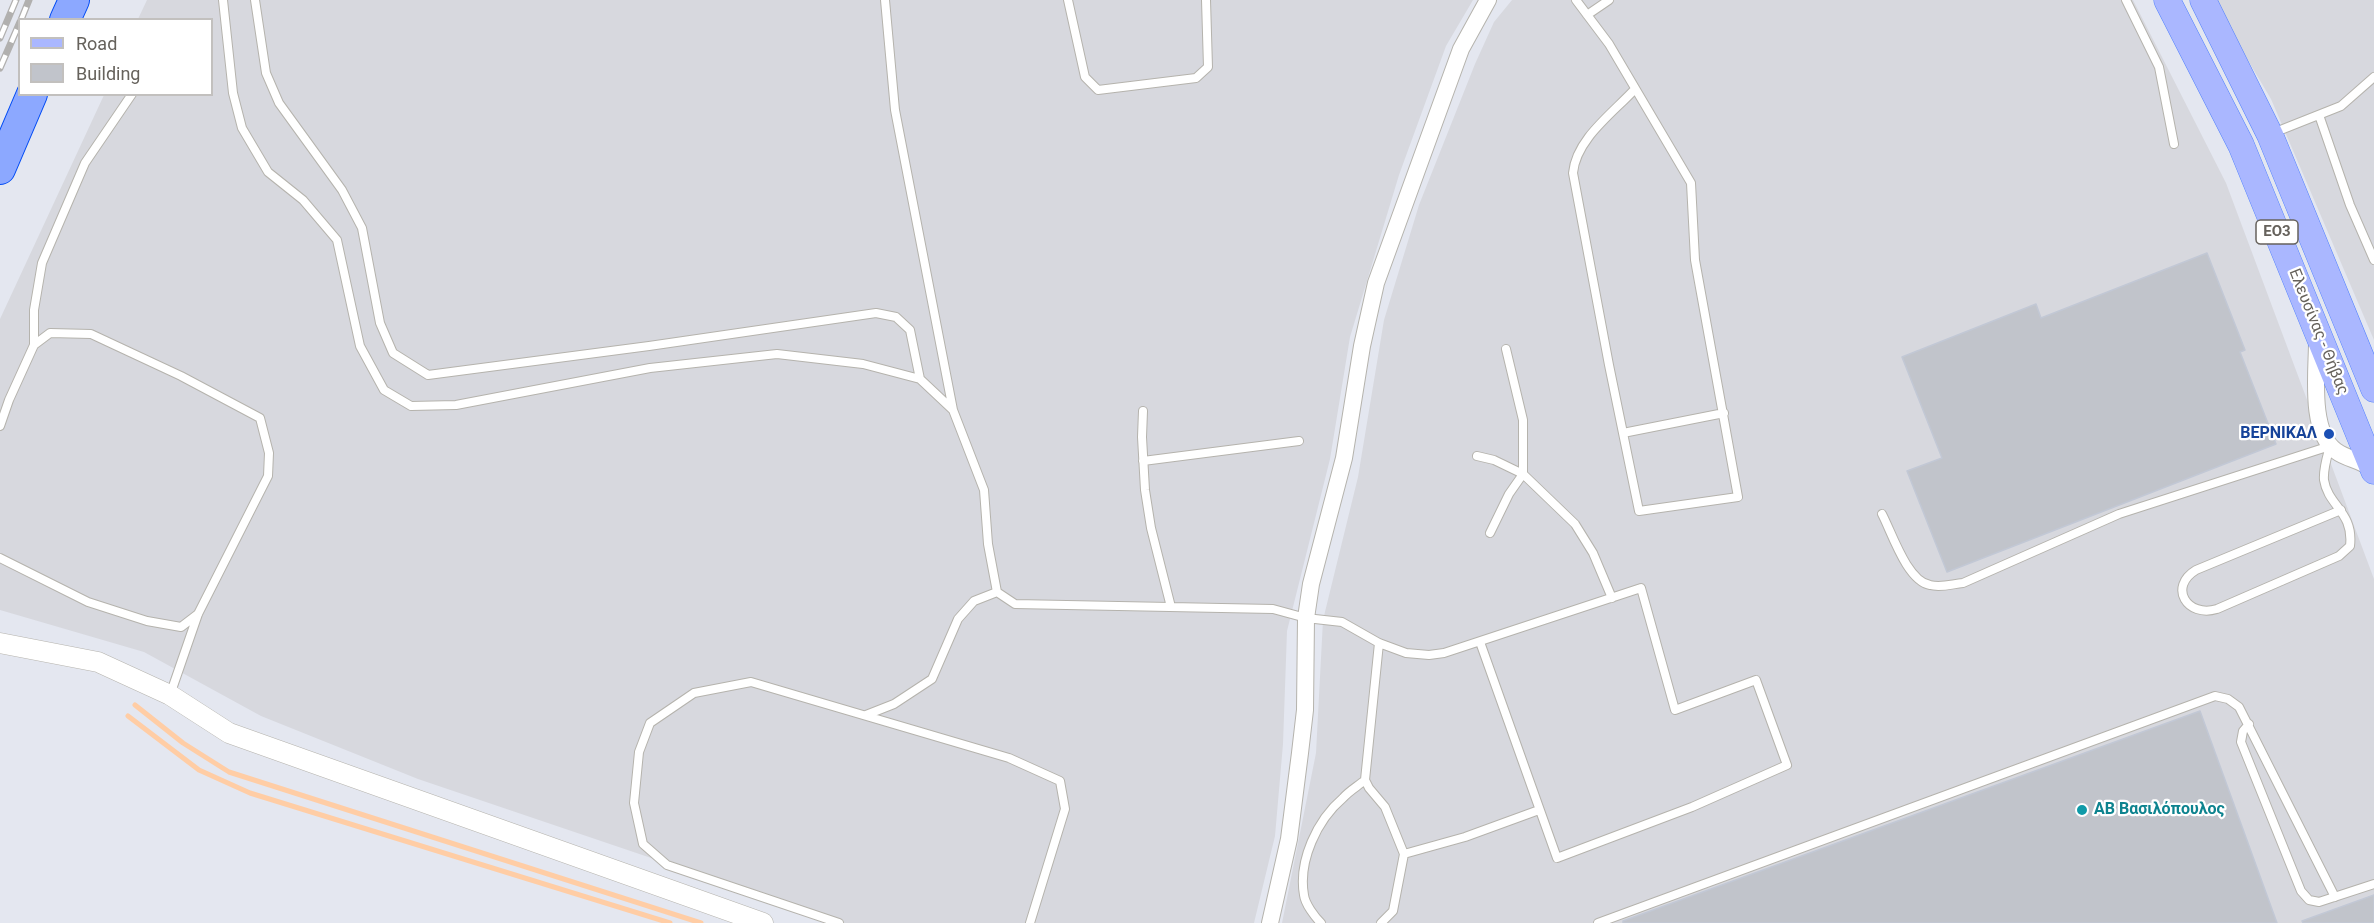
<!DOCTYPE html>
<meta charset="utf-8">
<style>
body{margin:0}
#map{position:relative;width:2374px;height:923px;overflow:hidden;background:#e4e7f0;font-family:Roboto,sans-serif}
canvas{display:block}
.legend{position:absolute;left:18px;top:18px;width:195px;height:78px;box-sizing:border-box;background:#fff;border:2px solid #c2c0be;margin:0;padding:8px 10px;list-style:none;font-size:18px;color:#66625c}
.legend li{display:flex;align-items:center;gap:12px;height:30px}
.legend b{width:30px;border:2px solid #c2c0be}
</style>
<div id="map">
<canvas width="2374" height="923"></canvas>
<ul class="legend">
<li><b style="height:8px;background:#aab7ff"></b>Road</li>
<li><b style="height:16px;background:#c1c4cb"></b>Building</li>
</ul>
</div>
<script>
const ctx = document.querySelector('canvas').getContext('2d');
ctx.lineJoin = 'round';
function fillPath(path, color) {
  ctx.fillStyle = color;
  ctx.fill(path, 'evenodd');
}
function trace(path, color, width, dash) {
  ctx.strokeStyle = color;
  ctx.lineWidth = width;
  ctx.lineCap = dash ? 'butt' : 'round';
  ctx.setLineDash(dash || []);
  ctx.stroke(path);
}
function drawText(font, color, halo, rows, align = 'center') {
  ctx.font = font + ' Roboto,sans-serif';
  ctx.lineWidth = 4.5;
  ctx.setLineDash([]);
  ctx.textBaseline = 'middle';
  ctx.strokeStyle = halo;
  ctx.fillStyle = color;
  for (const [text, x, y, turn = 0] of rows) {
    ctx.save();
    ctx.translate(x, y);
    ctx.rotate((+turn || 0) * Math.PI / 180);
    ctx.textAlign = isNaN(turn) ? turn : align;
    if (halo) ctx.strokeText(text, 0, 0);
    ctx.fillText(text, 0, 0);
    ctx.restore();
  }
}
const industrial = new Path2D(`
 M147,0H1473L1446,46L1399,175L1350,337L1330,459L1287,631L1283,744L1275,836L1254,923H843L418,779L261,716L144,652L0,610V319L104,95L212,94V20L138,19Z
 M1512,0H2133L2226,183L2374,579V923H1282L1316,753L1323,620L1358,477L1384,320L1419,205L1475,64L1494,22Z
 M2212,0H2374V340L2271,99Z`);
const stream = new Path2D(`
 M135,705L183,743L229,772L701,923
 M128,716L199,770L250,793L670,923`);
const building = new Path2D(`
 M2207,253L2245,350L2240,352L2276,444L1947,572L1907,471L1942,458L1902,357L2036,304L2041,318Z
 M2200,711L2277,923H1623V921Z
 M2374,895V923H2303L2302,921Z`);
const service = new Path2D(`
 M223,0L233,93L242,128L268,172L303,200L337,240L360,346L384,390L411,406L456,405L650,368L777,354L863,364L920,379L953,410L984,490L988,544L997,592L1015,604L1273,609L1306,618L1342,622L1379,643L1406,653L1429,655L1444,653L1641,588L1675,710L1756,680L1787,765L1692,807L1557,858L1480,642
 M255,0L266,73L279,103L342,190L362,228L380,323L393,353L428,375L649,346L876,313L896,317L910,330L920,379
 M885,0L895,110L953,410
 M1068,0L1085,77L1098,90L1196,78L1208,67L1206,0
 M1576,0L1609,44L1691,183L1695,260L1738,497L1639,511L1609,365L1573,173C1576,139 1613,113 1635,89
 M2126,0L2159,67L2174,144
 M1587,15L1609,0
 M2319,115L2350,205L2374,260
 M2273,133L2341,106L2374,77
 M34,345V310L42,263L85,163L132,94
 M1143,411L1142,437L1145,490L1151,528L1171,607
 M0,426L9,400L34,345L50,333L91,334L181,376L260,418L269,453L268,476L198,614L170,695
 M1623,433L1724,413
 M2330,446C2327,457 2323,469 2324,480C2328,506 2354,512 2350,546L2339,556L2217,609C2187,618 2168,587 2196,570L2341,510
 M1477,456L1494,460L1523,474L1575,524L1593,553L1612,598
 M1143,461L1299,441
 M1882,514C1892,533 1907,581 1930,585C1941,588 1952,584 1963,583L2119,514L2330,446
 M1490,533L1509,494L1523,474V420L1506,349
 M0,558L88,602L147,621L181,627L198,614
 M1379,643L1365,780L1369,788L1385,807L1404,854L1393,911L1381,923
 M866,715L894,704L932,679L958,619L974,601L997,592
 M2249,724L2243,731L2241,742L2301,891L2309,900L2319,902L2374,884
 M1404,854L1465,837L1539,810
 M839,923L667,865L643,844L634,803L639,752L650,723L694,693L751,682L1009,758L1060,781L1065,809L1030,923
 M1321,923C1315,917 1305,904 1304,895C1298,861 1317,820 1343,798C1349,791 1358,786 1365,780
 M1598,923L2215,696L2228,699L2239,707L2335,897`);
const minor = new Path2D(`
 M2317,342C2317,371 2309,432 2336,451C2348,460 2361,459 2373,470
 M1270,923L1289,839L1300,753L1305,710L1306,618L1311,584L1344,458L1362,346L1376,283L1461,49L1488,0`);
const tertiary = new Path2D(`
 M0,643L98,662L170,695L229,733L763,923`);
const primary = new Path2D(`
 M2167,0L2241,145L2374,471
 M2203,0L2270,135L2374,389`);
const motorway = new Path2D(`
 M65,20L74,0
 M0,169L32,94`);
const rail = new Path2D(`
 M21,20L29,0
 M0,38L16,0
 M0,68L20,22`);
const markers = [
 [2329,434,6,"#1a4fb4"],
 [2082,810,6,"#0f9aa8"]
];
const shields = [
 [2277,232,42]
];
const shieldNames = [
 ["ΕΟ3",2277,232]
];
const streetNames = [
 ["Ελευσίνας - Θήβας",2318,332,68]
];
const transitNames = [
 ["ΒΕΡΝΙΚΑΛ",2317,434]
];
const cultureNames = [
 ["ΑΒ Βασιλόπουλος",2094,810]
];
fillPath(industrial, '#d7d8de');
trace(stream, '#ffcda5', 5);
fillPath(building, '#c1c4cb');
trace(building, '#c2c8d5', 1.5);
trace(service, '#b5b3ad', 10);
trace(minor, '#b5b3ad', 18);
trace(tertiary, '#b5b3ad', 21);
trace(primary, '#5180fc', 27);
trace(motorway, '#004bf4', 32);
trace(service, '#fff', 8);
trace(minor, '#fff', 16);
trace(tertiary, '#fff', 20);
trace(primary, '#aab7ff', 26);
trace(motorway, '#8ca8ff', 30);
trace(rail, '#b1b0af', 7);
trace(rail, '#fff', 4.5, [14]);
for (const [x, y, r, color] of markers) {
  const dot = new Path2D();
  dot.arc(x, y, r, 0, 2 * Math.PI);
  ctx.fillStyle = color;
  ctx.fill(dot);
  trace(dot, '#fff', 2);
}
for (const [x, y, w] of shields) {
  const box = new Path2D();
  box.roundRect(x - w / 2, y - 12, w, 24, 4.5);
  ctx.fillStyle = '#fff';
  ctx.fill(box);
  trace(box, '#66625c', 1.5);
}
drawText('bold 15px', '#66625c', null, shieldNames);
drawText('16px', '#66625c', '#fff', streetNames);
drawText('bold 16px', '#164399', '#fff', transitNames, 'right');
drawText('bold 16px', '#0d838f', '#fff', cultureNames, 'left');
</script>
